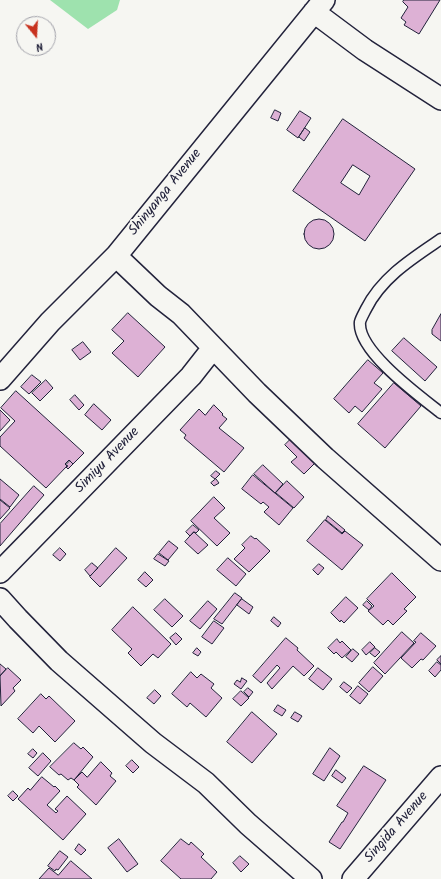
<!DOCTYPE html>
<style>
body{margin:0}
#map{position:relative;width:441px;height:879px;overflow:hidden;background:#f6f6f2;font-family:Kalam,sans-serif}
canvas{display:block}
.north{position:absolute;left:16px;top:16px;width:40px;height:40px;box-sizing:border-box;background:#f6f6f2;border:1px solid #a1a1a9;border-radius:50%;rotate:162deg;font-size:11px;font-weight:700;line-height:16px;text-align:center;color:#22223b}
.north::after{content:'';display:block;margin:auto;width:14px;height:18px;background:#c8321e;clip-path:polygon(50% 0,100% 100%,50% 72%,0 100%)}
</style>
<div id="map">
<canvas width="441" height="879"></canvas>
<div class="north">N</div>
</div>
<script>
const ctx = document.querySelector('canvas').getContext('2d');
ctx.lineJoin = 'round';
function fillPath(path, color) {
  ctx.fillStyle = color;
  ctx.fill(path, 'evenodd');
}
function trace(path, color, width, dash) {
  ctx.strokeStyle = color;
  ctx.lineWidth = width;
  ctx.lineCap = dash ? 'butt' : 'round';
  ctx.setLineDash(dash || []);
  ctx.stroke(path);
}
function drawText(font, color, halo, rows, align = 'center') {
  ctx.font = font + ' Kalam,sans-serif';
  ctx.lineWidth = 4;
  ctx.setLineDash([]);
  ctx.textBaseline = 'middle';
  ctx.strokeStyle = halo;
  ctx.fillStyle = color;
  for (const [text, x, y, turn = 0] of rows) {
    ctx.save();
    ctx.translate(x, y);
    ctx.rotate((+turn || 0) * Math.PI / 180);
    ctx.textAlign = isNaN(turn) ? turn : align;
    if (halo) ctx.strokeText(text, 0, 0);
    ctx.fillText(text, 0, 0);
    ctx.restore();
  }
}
const green = new Path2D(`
 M50,0H120L117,10L88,29Z`);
const building = new Path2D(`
 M404,0H440L419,34L404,25L406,22L401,18L408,7L403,2Z
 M275,110L281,113L278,121L271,118Z
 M300,111L311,118L298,138L287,130Z
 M343,119L415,169L365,241L293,191ZM353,165L370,176L359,195L341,183Z
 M305,128L310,132L304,141L299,137Z
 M304 234a15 15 0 1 1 30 0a15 15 0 1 1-30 0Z
 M128,313L165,347L138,377L112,353L124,341L112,330Z
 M441,314V341L432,334V330Z
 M404,338L437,367L425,381L392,351Z
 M83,342L91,352L80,360L72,350Z
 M368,360L383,373L374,383L382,389L362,412L355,406L349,413L334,399Z
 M32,375L41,382L29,394L21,387Z
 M46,380L53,388L40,401L32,393Z
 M394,383L421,406L385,448L358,424Z
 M16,391L84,453L73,464L69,460L65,464L67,466L46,488L0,446V437L15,421L1,408Z
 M75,395L84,405L79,410L70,400Z
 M94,404L111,420L102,430L85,415Z
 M214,405L223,414L222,415L227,419L219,428L244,448L224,472L184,438L186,435L180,430L199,409L205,415Z
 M0,410L10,420L0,431Z
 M293,437L317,461L304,474L291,462L297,457L285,445Z
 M70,461L73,464L68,469L66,467L68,466L66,465Z
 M263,465L283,484L275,493L254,474Z
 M216,471L220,474L215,479L211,476Z
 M253,475L293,508L279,525L264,512L269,507L263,502L261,504L242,489Z
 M0,479L19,495L10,507L0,499Z
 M216,479L219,483L214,486L211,483Z
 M287,481L304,497L294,508L276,493Z
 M34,486L44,495L0,546V524Z
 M214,497L225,508L214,518L230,533L217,546L191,521Z
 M0,500L10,508L0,519Z
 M328,516L345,530L342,533L326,520Z
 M325,520L342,534L345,531L363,545L342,570L307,541Z
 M193,525L199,530L196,533L194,532L190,536L186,532Z
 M194,532L208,545L198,554L185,542Z
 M251,536L255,539L256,538L270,551L249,572L234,559L245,548L242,545Z
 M169,541L178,548L168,560L159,553Z
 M60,548L66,554L60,561L53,555Z
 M116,548L127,558L100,587L90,577Z
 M158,554L169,561L165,566L154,559Z
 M228,558L246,574L236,586L217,570Z
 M92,563L98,568L90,576L85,570Z
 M319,564L324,568L318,575L313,570Z
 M145,572L153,580L146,587L138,580Z
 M392,573L416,597L404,609L407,611L393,625L388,620L383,625L368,611L374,606L367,599Z
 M235,593L242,598L222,624L214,619Z
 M346,597L358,608L344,623L341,620L340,622L331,613Z
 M165,599L183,616L172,627L154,610Z
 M242,599L253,607L249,614L237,605Z
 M208,601L217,609L200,629L190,621Z
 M367,601L372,606L369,610L363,605Z
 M133,607L171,644L158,658L153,654L141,666L128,653L132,649L112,630Z
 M274,617L281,623L278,627L271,621Z
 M214,621L224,628L212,644L202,637Z
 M402,632L414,643L385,674L374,663Z
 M176,633L182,639L176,645L170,638Z
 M421,633L436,646L423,660L421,659L412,668L401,658L416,642L414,641Z
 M286,638L298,648L297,650L314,666L304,676L293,666L272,689L267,683L280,668L277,665L261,683L253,676Z
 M337,639L340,643L342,641L351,650L342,658L336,652L334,654L328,648Z
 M370,642L375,647L366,655L362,650Z
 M197,648L201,652L198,656L193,653Z
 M375,648L380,652L375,657L370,653Z
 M353,649L359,654L352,662L346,657Z
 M441,656V664L437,660Z
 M437,662L441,665V670L435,677L429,671Z
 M0,664L6,669L0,676Z
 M373,667L383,676L369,692L359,683Z
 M8,668L21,680L13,688L15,691L1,706L0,676Z
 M318,668L332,679L323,690L309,679Z
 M191,672L197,678L201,674L214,684L211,688L222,698L206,717L190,703L187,707L172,694Z
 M242,678L247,681L241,689L234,684L237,680L240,682Z
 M344,682L352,688L347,693L340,687Z
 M358,686L368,694L360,704L350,696Z
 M248,688L253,692L249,697L244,692Z
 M155,690L161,696L154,704L147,698Z
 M241,691L249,698L241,706L233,699Z
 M41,694L46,699L49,696L75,721L55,742L39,726L33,733L18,719Z
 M278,705L286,710L282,716L274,711Z
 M252,712L277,734L252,763L227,742Z
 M295,712L302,716L298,722L291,718Z
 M74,743L81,749L83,747L93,757L74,780L71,778L68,780L61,774L59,775L50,767Z
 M330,748L340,756L324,781L313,774Z
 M33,749L37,753L33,758L28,754Z
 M43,753L51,761L38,776L29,768Z
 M132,760L139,767L133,773L126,766Z
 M101,762L112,773L110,776L116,781L96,805L77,787L79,785L74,780L82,772L87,777Z
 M364,766L386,780L340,849L329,842L342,822H343L348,813L337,806Z
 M336,770L346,778L342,783L332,776Z
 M42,777L54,787L55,786L60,791L47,805L56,813L58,811L55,809L67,796L86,814L63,840L18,799L28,788L30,790Z
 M13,791L18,796L13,801L8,796Z
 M119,839L138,864L127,872L108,848Z
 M181,839L189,845L191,842L204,854L201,857L217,872L211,879H181L161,861Z
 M79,844L86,850L81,855L75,850Z
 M60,851L68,857L58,870L56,869L55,871L48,866Z
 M240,856L249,864L241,872L233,863Z
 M71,861L92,879H39L49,868L58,875Z`);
const lane = new Path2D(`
 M441,239C413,258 382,277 366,309C364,313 361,318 360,322C357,351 421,397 441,413`);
const street = new Path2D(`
 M314,12L365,50L441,99
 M116,256L158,296L181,314L257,393L325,458L441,560
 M0,379L50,322L116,256L324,0
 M0,572L191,376L213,348
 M0,599L18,619L59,661L153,743L206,783L248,824L311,879
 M353,879L441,777`);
const streetNames = [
 ["Shinyanga Avenue",166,193,-51],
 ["Simiyu Avenue",108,461,-46],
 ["Singida Avenue",397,828,-49]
];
fillPath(green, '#9ee2ae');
fillPath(building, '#ddb1d5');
trace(building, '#22223b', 1);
trace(lane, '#22223b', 13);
trace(street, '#22223b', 24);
trace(lane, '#f6f6f2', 10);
trace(street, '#f6f6f2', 21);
drawText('14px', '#22223b', '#f6f6f2', streetNames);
</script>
